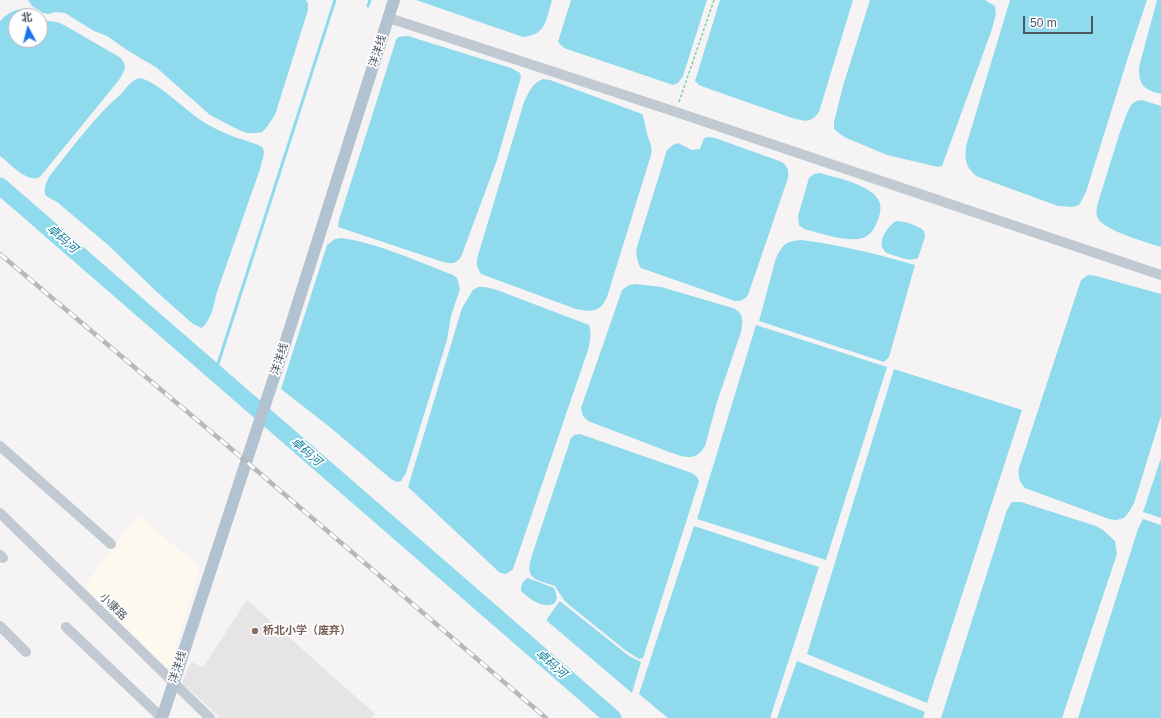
<!DOCTYPE html>
<meta charset="utf-8">
<style>
body{margin:0}
#map{position:relative;width:1161px;height:718px;overflow:hidden;background:#f5f3f3;font-family:Arial,"Noto Sans SC",sans-serif}
canvas{display:block}
.north{position:absolute;left:8px;top:8px;width:40px;height:40px;box-sizing:border-box;background:#fff;border:1px solid #b7bbc0;border-radius:50%;rotate:353deg;font-size:11px;font-weight:700;line-height:16px;text-align:center;color:#4a5661}
.north::after{content:'';display:block;margin:auto;width:14px;height:18px;background:#1a73e8;clip-path:polygon(50% 0,100% 100%,50% 72%,0 100%)}
.scale{position:absolute;left:1023px;top:16px;width:70px;height:18px;box-sizing:border-box;border:2px solid #4a5661;border-top:0;padding-left:5px;font-size:12px;line-height:14px;white-space:nowrap;color:#4a5661;-webkit-text-stroke:3px #fff;paint-order:stroke}
</style>
<div id="map">
<canvas width="1161" height="718"></canvas>
<div class="north">北</div>
<div class="scale">50 m</div>
</div>
<script>
const ctx = document.querySelector('canvas').getContext('2d');
ctx.lineJoin = 'round';
function fillPath(path, color) {
  ctx.fillStyle = color;
  ctx.fill(path, 'evenodd');
}
function trace(path, color, width, dash) {
  ctx.strokeStyle = color;
  ctx.lineWidth = width;
  ctx.lineCap = dash ? 'butt' : 'round';
  ctx.setLineDash(dash || []);
  ctx.stroke(path);
}
function drawText(font, color, halo, rows, align = 'center') {
  ctx.font = font + ' Arial,"Noto Sans SC",sans-serif';
  ctx.lineWidth = 3.5;
  ctx.setLineDash([]);
  ctx.textBaseline = 'middle';
  ctx.strokeStyle = halo;
  ctx.fillStyle = color;
  for (const [text, x, y, turn = 0] of rows) {
    ctx.save();
    ctx.translate(x, y);
    ctx.rotate((+turn || 0) * Math.PI / 180);
    ctx.textAlign = isNaN(turn) ? turn : align;
    if (halo) ctx.strokeText(text, 0, 0);
    ctx.fillText(text, 0, 0);
    ctx.restore();
  }
}
const commercial = new Path2D(`
 M138,515L200,567L169,670L84,586Z`);
const education = new Path2D(`
 M247,600L375,714L371,718H220L182,683L191,662L203,667Z`);
const water = new Path2D(`
 M28,0H306L308,3V10L275,115L267,127L262,132L256,133H247L239,130L210,115L157,68L127,50L107,36L94,31L65,13L56,12L49,14L43,13L32,6Z
 M416,0H552C546,19 547,35 523,37Z
 M571,0H707L683,76L678,83L673,85L564,48L558,42Z
 M720,0H853L819,112C810,124 805,121 792,118L704,87L699,85L695,81Z
 M870,0H985L995,6L996,14L991,32L942,166L938,167L934,166L887,155L844,137L834,129V122L843,86Z
 M1010,0H1147L1130,51L1086,192L1079,205L1073,207L1058,206L976,176C965,165 965,161 966,146Z
 M1157,0H1161V94C1143,89 1139,86 1139,67Z
 M23,9L33,16H16V40H40V20L57,22L64,25L121,58C128,68 124,71 119,80L44,172C41,175 40,178 36,178C26,181 8,162 0,156V21C7,14 12,10 23,9Z
 M408,36L511,68L520,73L521,77L497,160L461,257C456,264 451,264 443,262L338,227L339,220L396,40L398,37Z
 M139,78C156,80 186,111 202,121C211,127 222,132 232,136C239,139 260,144 263,148L264,154L260,169L216,295C214,307 211,319 202,328L193,324L158,293L107,244L57,202L46,196C43,189 46,183 49,177C71,149 94,117 121,94C127,88 130,81 139,78Z
 M543,79L550,80L642,114C645,121 645,126 647,133C649,142 653,146 651,155L607,297C600,313 591,312 576,309L481,274C476,266 476,261 479,252L524,102C529,92 532,83 543,79Z
 M1142,100L1161,106V247C1146,242 1110,232 1100,221C1096,216 1096,212 1097,206L1119,135L1127,113L1131,105L1136,101Z
 M709,137L715,138L782,162C788,167 789,171 788,178L748,295C744,300 741,301 735,301L641,268C637,262 637,257 636,250L667,150L673,145L678,143L692,150L700,149L704,138Z
 M820,173C836,178 871,184 879,201C882,207 880,216 877,222C874,231 868,238 858,239C843,241 819,233 804,229L799,225L798,216L809,178L814,174Z
 M896,221C905,221 917,225 924,231L925,237L918,258C910,261 904,259 896,256C893,255 889,254 887,253C874,244 888,226 896,221Z
 M341,238C375,242 419,262 453,275L457,278L460,289L451,316L447,340L406,473L401,481L397,482L391,479L331,428L281,389L327,245L335,239Z
 M801,240C840,245 878,254 915,265L889,357L884,362L759,321L776,258C784,243 785,242 801,240Z
 M1088,275L1096,276L1161,294V416L1134,503L1129,512L1124,518L1116,520L1109,519L1025,488C1019,482 1018,477 1019,468L1081,280Z
 M636,284L661,287L733,308C744,313 743,321 741,332L717,402L705,446C696,461 686,458 672,453L588,421L583,416L581,408L622,290L629,285Z
 M478,287H485L497,290L589,325C592,333 590,341 588,350L513,569C508,574 505,575 499,572L408,487L462,308L473,290Z
 M756,325L887,367L826,560L697,519Z
 M894,369L1022,410L927,703L807,654Z
 M580,434L692,473L697,477L699,481L643,658L639,659L625,650L568,604L564,600L555,586C535,579 524,580 532,555L571,438L574,435Z
 M1161,458V518L1143,512Z
 M1012,502H1021L1096,526L1103,530L1115,541L1117,554L1062,718H941L1007,510Z
 M1143,519L1161,525V718H1078L1138,529Z
 M694,526L819,567L770,718H668L639,694Z
 M528,578L554,588L557,597L555,603C543,610 530,599 521,591C521,585 523,580 528,578Z
 M559,602H561L629,656L641,662L632,693L547,621V619Z
 M797,661L925,712L923,718H777Z`);
const stream = new Path2D(`
 M368,6L370,0
 M215,373L335,0`);
const river = new Path2D(`
 M0,186L613,718`);
const path = new Path2D(`
 M679,102L714,0`);
const minor = new Path2D(`
 M389,18L676,112L1161,275
 M0,446L111,544
 M0,513L210,718
 M0,555L3,558
 M0,626L26,652
 M66,627L162,718`);
const major = new Path2D(`
 M162,718L283,350L394,0`);
const rail = new Path2D(`
 M0,254L235,452L546,718`);
const markers = [
 [255,631,4,"#8d6e63"]
];
const streetNames = [
 ["洋洋线",378,51,-72],
 ["洋洋线",280,359,-72],
 ["小康路",113,607,44],
 ["洋洋线",178,667,-72]
];
const educationNames = [
 ["桥北小学（废弃）",263,631]
];
const waterNames = [
 ["卓码河",62,239,41],
 ["卓码河",306,452,41],
 ["卓码河",551,664,41]
];
fillPath(commercial, '#fdf9ef');
fillPath(education, '#e6e4e5');
fillPath(water, '#90daee');
trace(stream, '#90daee', 3);
trace(river, '#90daee', 17);
trace(path, '#7ad0a6', 1.5, [3, 2]);
trace(minor, '#c1cad2', 10);
trace(major, '#b3c2d1', 12);
trace(rail, '#b5b8bd', 4.5);
trace(rail, '#fff', 3, [9]);
for (const [x, y, r, color] of markers) {
  const dot = new Path2D();
  dot.arc(x, y, r, 0, 2 * Math.PI);
  ctx.fillStyle = color;
  ctx.fill(dot);
  trace(dot, '#fff', 1.5);
}
drawText('11px', '#4a5661', '#fff', streetNames);
drawText('bold 11px', '#785e54', '#fff', educationNames, 'left');
drawText('italic 12px', '#0c7c9b', '#fff', waterNames);
</script>
